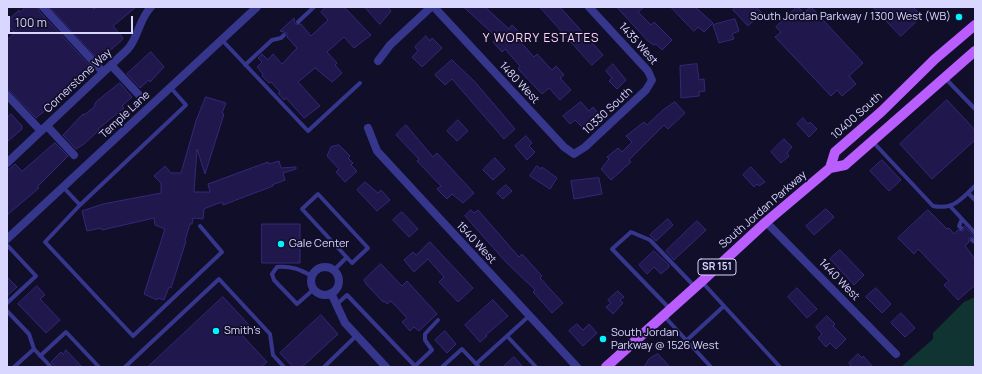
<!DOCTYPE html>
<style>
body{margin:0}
#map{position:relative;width:982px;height:374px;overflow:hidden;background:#110e29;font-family:Manrope,sans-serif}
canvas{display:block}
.frame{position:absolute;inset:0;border:8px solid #d9d6ff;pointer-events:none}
.scale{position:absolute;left:8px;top:16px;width:125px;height:18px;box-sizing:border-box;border:2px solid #d9d6ff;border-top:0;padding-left:5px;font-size:12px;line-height:14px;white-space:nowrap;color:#d9d6ff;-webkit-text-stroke:3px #110e29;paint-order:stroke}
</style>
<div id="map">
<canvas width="982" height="374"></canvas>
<div class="frame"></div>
<div class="scale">100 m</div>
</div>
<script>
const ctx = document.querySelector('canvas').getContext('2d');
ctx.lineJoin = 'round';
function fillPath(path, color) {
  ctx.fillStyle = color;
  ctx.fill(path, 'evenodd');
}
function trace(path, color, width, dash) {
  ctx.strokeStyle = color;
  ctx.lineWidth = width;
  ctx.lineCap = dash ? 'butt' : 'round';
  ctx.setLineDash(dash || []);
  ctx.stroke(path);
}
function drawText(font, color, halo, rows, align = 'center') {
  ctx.font = font + ' Manrope,sans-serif';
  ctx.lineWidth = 3.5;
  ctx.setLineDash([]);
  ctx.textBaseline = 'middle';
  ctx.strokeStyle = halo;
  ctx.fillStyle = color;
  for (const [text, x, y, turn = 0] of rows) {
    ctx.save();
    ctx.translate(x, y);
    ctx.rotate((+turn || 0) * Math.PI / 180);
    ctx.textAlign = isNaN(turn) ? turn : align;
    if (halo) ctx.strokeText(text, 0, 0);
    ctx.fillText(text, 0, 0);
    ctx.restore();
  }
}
const green = new Path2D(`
 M975,297V367H901L933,339V333L964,302Z`);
const building = new Path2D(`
 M26,7H38L39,11L92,68L71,89H68L48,110L47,109L36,118L7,88V40L15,33L7,25V21L19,10L20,12Z
 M50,7H92L94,9L97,7H136L113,26L123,38L122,40L99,60Z
 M326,7H344L371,35L354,48L344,37L327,52L337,63L335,65L342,73L332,82L315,68L298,82L320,106L304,118L286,98L284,100L278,93L280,92L271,82L269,83L262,76L263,74L257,67L262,62L258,58L262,54L268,60L273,54L282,64L297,48L287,37V33L280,31L294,18L295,24H301L311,36L328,20L321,12Z
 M365,7H388L391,11L380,24Z
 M464,7H485L509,29L512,25L521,34L517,38L534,57L537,54L552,70L556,66L564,75L560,78L571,90L560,100L549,88L542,94L518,69L520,66L505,49L502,52L493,42L497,38Z
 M540,7H560L603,55L592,65Z
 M617,7H644L638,12L651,25L654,22L672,40L662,50L656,44L654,45L649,42Z
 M671,7H695L713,23L704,32L698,27L694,31Z
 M736,7H756L762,13L748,26L733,10Z
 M797,7L804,12L811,7L863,63L849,76L856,84L842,96L837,90L831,96L775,37L781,32L776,27Z
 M873,7H913L922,16L901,36Z
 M735,19L739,31L732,34L734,39L719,43L713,25Z
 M426,36L430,41L432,38L442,48L422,67L412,57L418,51L415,47Z
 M151,52L164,67L150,82L149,80L140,88L127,74Z
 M452,60L475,82L515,129L504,139L452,79L445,85L435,75Z
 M613,64L626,80L617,89L609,81L612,78L606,71Z
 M697,64L699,80L704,79L705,91L699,92V96L681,98L680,66Z
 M120,83L132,97L122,106L124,108L98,129L99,130L84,144L76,149L63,135L83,114L84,115L94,107L96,102Z
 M206,97L226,103L222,113L224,114L205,174L197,149L194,192H210L208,184L268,162L269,164L279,161L281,168L296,167V169L283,173L285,180L272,185L273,186L223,205L222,202L206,208L204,209L203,219L193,218L192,224H190L185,240L186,241L171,288L169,287L164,300L158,298L157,300L144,294L165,229L155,225L154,218L102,230L101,228L87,231L82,211L103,204L161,193V183L154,176L165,166L171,173H181L196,121Z
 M947,100L975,130V140L932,179L900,144Z
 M581,102L589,111L593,107L598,113L582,127L575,120L570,124L563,116Z
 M675,102L685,113L668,129L664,125L629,160L631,162L611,180L601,169L609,159L607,157L618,148L622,152L632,142L626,136L644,122L647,125L663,110Z
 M11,114L22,126V129L7,142V118Z
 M803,118L808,124L810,122L817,129L809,137L797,124Z
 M458,120L468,131L457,141L447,131Z
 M406,125L433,157L437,153L474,193L463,203L452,194L447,199L437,189L441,186L417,161L419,159L396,135Z
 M526,136L532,143L529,146L535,152L527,160L515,146Z
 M784,139L792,147L787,153L789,156L781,163L771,152Z
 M55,143L68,156L37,187L39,188L7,215V171L15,164L22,171Z
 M339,145L350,156L348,158L353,163L351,165L357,171L345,182L336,172L339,169L327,156L331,147Z
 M495,158L505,169L493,180L483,170Z
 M882,160L901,180L889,191L870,171Z
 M537,166L541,169L542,167L557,178L550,189L530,176Z
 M751,167L765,182L759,186L757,184L754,187L743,175Z
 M599,178L602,194L574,199L571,181Z
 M365,182L378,193L381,190L390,200L377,211L357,190Z
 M506,185L512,191L503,199L497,193Z
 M826,209L834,217L814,235L806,226Z
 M471,210L474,213L478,210L519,257L522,254L542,276L540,278L563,303L552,313L533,292L535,290L505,261L465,216Z
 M928,210L947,229L949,228L954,234L958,230L963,231L964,226L975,237L969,238V242L965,246L975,259V285L958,300L944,285L949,281L918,249L914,254L898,238Z
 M402,212L418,229L409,237L393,220Z
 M668,219L673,225L656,241L650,235Z
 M697,221L706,230L674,260L666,251Z
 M262,224H300V263H262Z
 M430,242L473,288L458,302L439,282L444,277L428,259L414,272L404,260L413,252L416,255Z
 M840,250L864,275L854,285L830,259Z
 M654,251L669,265V267L661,274L654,267L647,274L639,265Z
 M381,264L402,286L407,281L437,314L419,331L414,327L410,331L402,322L407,318L391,301L387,304L384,301L383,302L366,284L364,280Z
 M7,277L17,287L7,296Z
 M37,286L45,295L40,299L60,320L46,333L18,304Z
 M797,288L817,309L807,318L788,297Z
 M876,288L891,304L882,313L866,297Z
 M618,291L624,297L620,300L623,303L613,314L606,307L611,303L608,300Z
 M223,297L251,327L242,335L267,362L261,367H148Z
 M493,300L508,316L486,335L487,336L480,342L465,325Z
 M901,313L915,328L905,337L891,323Z
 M321,315L338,334L302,367H293L280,353Z
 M827,316L835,324L833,326L846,339L836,349L830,343L826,347L818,338L822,334L816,327Z
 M577,324L583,330L589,324L597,333L583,346L569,331Z
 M445,331L456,344L447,353L435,340Z
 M66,350L82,367H56L51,362L61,352L63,354Z
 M658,354L670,367H644L649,359Z
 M858,354L862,358L863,356L873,367H852L849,363Z
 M514,357L523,367H503Z`);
const service = new Path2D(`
 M298,22L314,7
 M222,40L308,131L360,83
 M245,65L272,40L281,38L284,35
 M945,78L975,109
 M170,87L186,105L80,205L45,242L133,336L222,252L200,226
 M873,142L933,206C954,210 961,199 975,186
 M63,187L80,205
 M968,193L975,200
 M318,194L368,248L352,263L302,209Z
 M950,206L975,233
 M961,228L959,226L962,219
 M972,240L975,242
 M7,245L36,276L7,303
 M334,270L346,258
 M312,276C299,269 292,266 277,267L272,274L274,280L297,304L314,289
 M702,282L780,367
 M336,305L347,295L415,366
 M670,309L612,249L631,232L650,240L695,287
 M7,311L29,334L34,349L14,367
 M664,316L711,367
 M507,336L536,367
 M687,340L724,306
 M34,349L51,367
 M40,356L66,332L99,367
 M476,364L529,316
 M125,367L219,279L270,334L273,355L284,367
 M324,367L356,336
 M414,367L432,350L425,340V334L438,320
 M442,367L462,349L479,367`);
const minor = new Path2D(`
 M43,7L103,72
 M434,7L564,147L574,154L585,147L646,90L652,80L648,71L589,7
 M378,61L390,45L431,7
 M111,65L139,95
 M7,95L41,131
 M47,126L74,155
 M368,128L377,151L577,367
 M7,163L128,49C139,36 139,19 151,7
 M766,222L896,354
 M7,239L257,7
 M311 281a14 14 0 1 1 28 0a14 14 0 1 1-28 0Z
 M331,293L345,323L386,367`);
const primary = new Path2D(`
 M830,168L835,152L881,112L935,59L975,25
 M606,367L701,282L766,222L830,168L845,165L975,51`);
const markers = [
 [959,17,4,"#02f3ff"],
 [281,244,4,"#02f3ff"],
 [216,331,4,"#02f3ff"],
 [603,339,4,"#02f3ff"]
];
const shields = [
 [717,267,38]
];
const shieldNames = [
 ["SR 151",717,267]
];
const poiNames = [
 ["South Jordan Parkway / 1300 West (WB)",951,17,"right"],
 ["Gale Center",289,244],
 ["Smith's",224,331],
 ["South Jordan",611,333],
 ["Parkway @ 1526 West",611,346]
];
const streetNames = [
 ["1435 West",638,44,48],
 ["Cornerstone Way",78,81,-43],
 ["1480 West",519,83,47],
 ["10330 South",608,111,-43],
 ["Temple Lane",125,115,-43],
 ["10400 South",857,116,-42],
 ["South Jordan Parkway",763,210,-41],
 ["1540 West",476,243,47],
 ["1440 West",839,280,46]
];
const neighbourhoodNames = [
 ["Y WORRY ESTATES",541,39]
];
fillPath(green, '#103431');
fillPath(building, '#20184c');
trace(building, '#34287a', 1);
trace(service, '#35368c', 4);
trace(minor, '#35368c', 8);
trace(primary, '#ba5dff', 10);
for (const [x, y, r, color] of markers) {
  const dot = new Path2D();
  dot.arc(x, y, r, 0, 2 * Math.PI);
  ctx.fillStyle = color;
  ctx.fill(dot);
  trace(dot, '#110e29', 1.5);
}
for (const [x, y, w] of shields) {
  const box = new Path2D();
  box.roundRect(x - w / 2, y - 8, w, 16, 3);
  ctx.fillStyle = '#110e29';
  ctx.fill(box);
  trace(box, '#d9d6ff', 1);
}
drawText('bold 10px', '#d9d6ff', null, shieldNames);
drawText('11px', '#d9d6ff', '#110e29', poiNames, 'left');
drawText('11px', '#d9d6ff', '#110e29', streetNames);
ctx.letterSpacing = '1px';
drawText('12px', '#ffd8f3', '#110e29', neighbourhoodNames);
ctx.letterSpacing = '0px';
</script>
